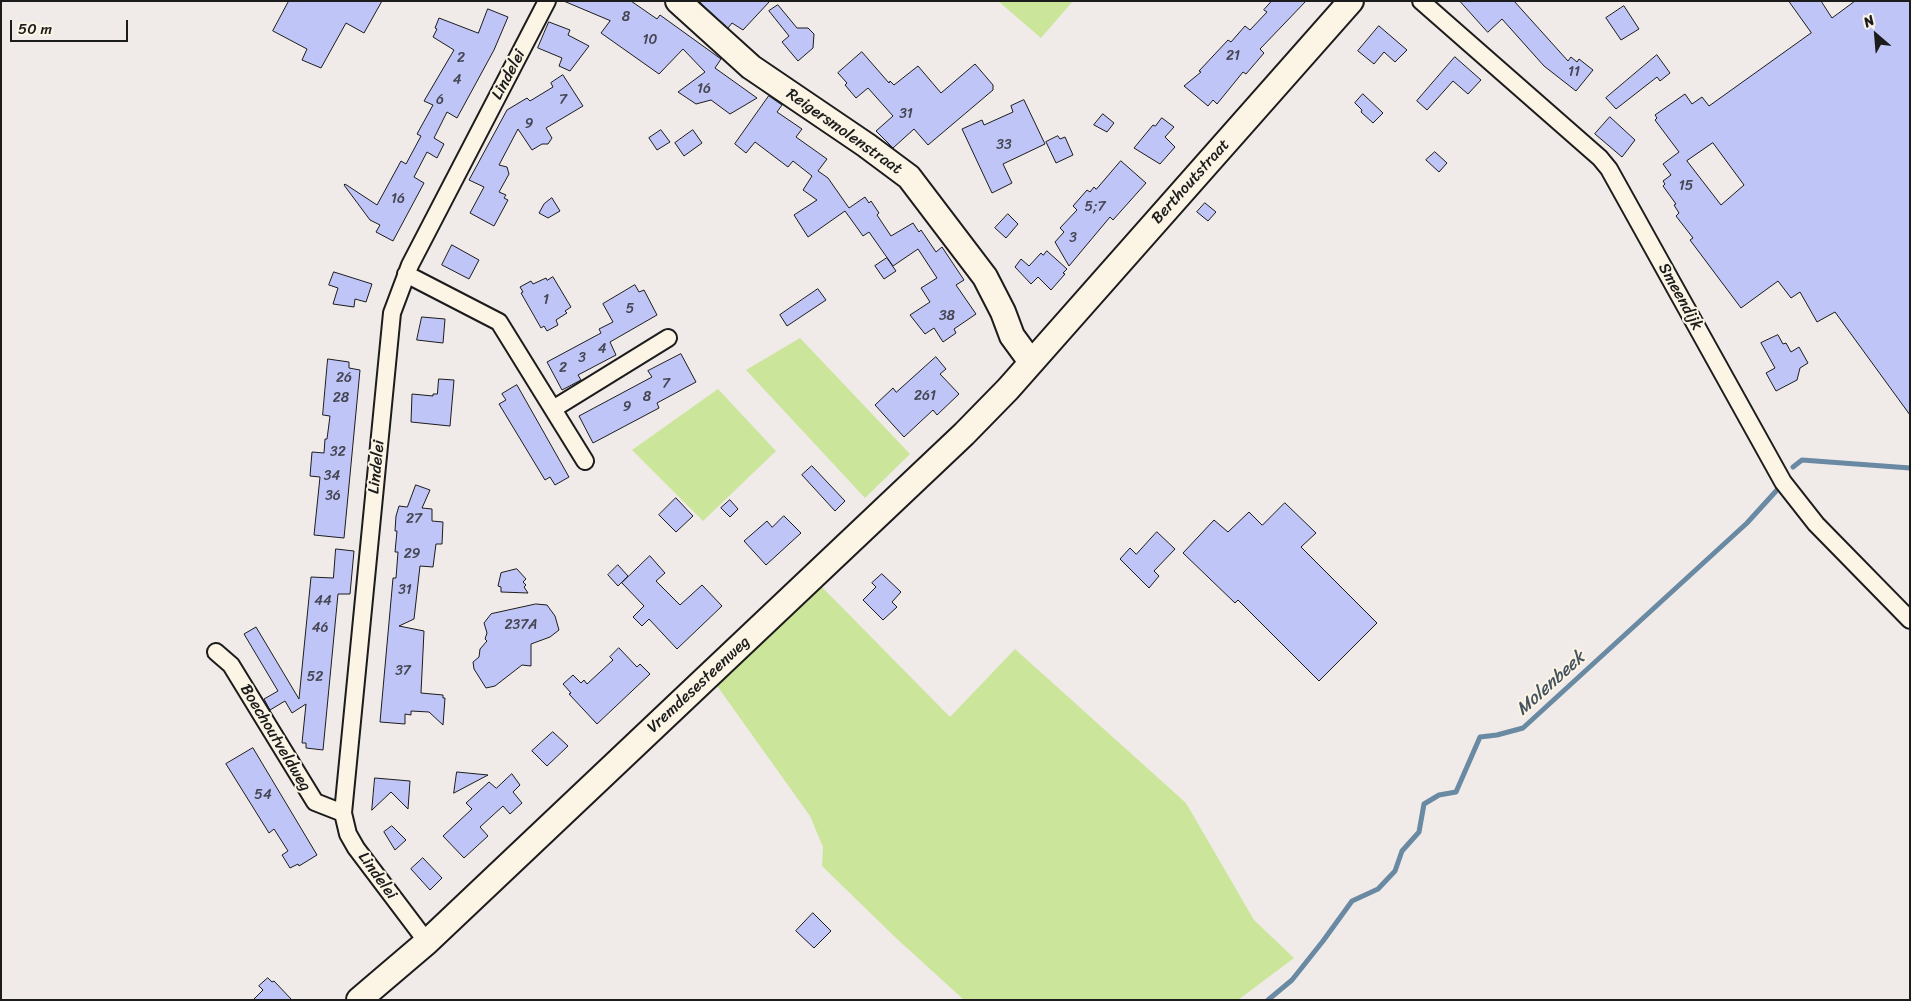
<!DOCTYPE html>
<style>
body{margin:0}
#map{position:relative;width:1911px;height:1001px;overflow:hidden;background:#f0ebe9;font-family:Sriracha,sans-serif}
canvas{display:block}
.frame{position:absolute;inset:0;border:2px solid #1c1c1c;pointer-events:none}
.north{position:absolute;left:1851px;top:10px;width:50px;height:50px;-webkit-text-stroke:4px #fcf5e5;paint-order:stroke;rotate:333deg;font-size:14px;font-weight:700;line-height:20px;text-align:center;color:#1c1c1c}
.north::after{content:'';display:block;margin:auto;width:18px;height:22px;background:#1c1c1c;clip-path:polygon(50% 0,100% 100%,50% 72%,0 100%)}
.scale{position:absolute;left:10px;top:20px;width:118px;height:22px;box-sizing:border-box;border:2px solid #1c1c1c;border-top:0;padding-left:6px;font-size:15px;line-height:18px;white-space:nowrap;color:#1c1c1c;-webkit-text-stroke:4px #fcf5e5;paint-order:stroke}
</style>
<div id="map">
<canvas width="1911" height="1001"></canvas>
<div class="frame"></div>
<div class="north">N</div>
<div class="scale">50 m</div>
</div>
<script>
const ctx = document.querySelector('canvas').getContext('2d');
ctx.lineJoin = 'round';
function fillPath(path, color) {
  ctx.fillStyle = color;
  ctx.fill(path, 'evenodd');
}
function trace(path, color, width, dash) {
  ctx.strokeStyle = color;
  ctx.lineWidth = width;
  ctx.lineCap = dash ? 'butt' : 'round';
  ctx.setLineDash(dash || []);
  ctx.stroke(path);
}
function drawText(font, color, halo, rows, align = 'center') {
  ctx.font = font + ' Sriracha,sans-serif';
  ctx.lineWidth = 4;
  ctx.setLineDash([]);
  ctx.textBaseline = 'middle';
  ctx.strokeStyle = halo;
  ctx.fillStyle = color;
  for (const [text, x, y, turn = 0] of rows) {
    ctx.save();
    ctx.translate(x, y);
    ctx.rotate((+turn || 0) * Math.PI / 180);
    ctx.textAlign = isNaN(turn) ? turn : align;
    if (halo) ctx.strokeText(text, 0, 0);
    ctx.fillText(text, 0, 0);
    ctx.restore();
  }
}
const green = new Path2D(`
 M998,1H1073L1041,38Z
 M800,338L910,454L865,498L746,370Z
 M718,389L776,451L703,521L632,450Z
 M818,583L950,717L1015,649L1186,803L1254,920L1294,958L1238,1000H964L896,938L822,866L823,847L810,816L715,683Z`);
const stream = new Path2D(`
 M1793,467L1802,460L1910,468
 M1268,1000L1292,980L1323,941L1352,901L1378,889L1395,871L1402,851L1419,832L1424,804L1439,795L1456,792L1480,737L1497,735L1523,728L1747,523L1777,490`);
const building = new Path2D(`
 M289,1H382L364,33L346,23L321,68L302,60L307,49L273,31Z
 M564,1H631L657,19L660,15L721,59L715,68L757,98L730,114L711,100L696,104L678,92L705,72L683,49L659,74L601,33L610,21Z
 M699,1H770L743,30L732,23L728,28Z
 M1272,1H1306L1260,49L1264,53L1246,74L1243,72L1217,104L1213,100L1208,106L1184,86L1201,72L1199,71L1228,40L1231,42L1245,26L1250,30L1267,12L1264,10Z
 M1460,1H1514L1568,61L1571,57L1577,62L1579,59L1593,70L1576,91L1544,66L1502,19L1488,32Z
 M1789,1H1821L1832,18L1855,1H1910V415L1835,312L1817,322L1800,292L1791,298L1778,281L1741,308L1690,240L1693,238L1676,216L1679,213L1674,205L1676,204L1663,186L1665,184L1663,181L1671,175L1663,164L1679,152L1655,120L1657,118L1655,115L1685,94L1692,104L1702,97L1709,106L1811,33ZM1713,143L1744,185L1721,205L1687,161Z
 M778,5L797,28H808L814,34L813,48L798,61L782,42L789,36L769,11Z
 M1624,6L1639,29L1621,40L1606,18Z
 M488,9L508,17L494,50L457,118L447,112L434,138L444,144L437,158L427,152L414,177L424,183L393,241L376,232L380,225L370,220L344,185L345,184L377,205L401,161L406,164L421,136L417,134L433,105L424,101L454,50L433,37L437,29L435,28L439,18L478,33Z
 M549,22L570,30L568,35L589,46L570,71L559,66L562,58L538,48Z
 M1379,26L1407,50L1395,62L1384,52L1374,64L1358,51Z
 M862,52L889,83L890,81L894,85L918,66L941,93L975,64L993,85V90L928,145L914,129L893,148L876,131L893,116L868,88L856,98L845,85L847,83L838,73Z
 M1657,55L1670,73L1660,81L1657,77L1616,109L1606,98Z
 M1455,57L1481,80L1468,94L1453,81L1427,110L1417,101Z
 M563,75L583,106L546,128L552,138L548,144H542L532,150L518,129L499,165L507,167L509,174L499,192L506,195L504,198L508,200L494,226L470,213L484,187L469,180L507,110L527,98L530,101L553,87L551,83Z
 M1363,94L1383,113L1373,123L1361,112L1362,110L1355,103Z
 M769,96L782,105L777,112L802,129L796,137L827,159L818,171L828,178L849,208L865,197L869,203L871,201L879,213L877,215L891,236L913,223L919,232L921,230L936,252L942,247L964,280L956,285L976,314L954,329L956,333L943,342L934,328L925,334L910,315L930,302L921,288L937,278L918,249L893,266L869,232L863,236L845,211L808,237L794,215L817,200L803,190L812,176L793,161L788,167L755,142L746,153L735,144Z
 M1024,100L1045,144L1003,164L1012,183L992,193L962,129L982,120L984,125L1013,112L1011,106Z
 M1103,114L1114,123L1107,132L1094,125Z
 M1610,117L1635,140L1622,157L1595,134Z
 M1162,118L1174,127L1165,137L1175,147L1160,164L1134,148L1153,125L1155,126Z
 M661,130L670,142L657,150L649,138Z
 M693,130L702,143L684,156L675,143Z
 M1058,136L1060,139L1065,137L1073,155L1056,163L1046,142Z
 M1435,152L1447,163L1439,172L1426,160Z
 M1121,161L1146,183L1113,220L1110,217L1069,266L1055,242L1064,232L1060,228L1077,210L1073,206L1087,190L1090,192L1094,187L1096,189Z
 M552,198L560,211L548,218L539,213L544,204Z
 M1205,203L1216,212L1208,221L1197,212Z
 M1008,214L1018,224L1006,238L995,228Z
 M452,245L479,260L469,279L442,265Z
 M1047,251L1067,269L1063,273L1065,274L1051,290L1038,277L1031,284L1015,267L1021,259L1029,266L1041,253L1043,255Z
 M887,258L896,271L884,279L875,266Z
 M334,272L372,284L366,302L355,299L354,307L333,304L338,288L329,285Z
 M553,277L571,307L565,311L567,313L556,320L558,325L547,331L544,326L541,328L521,293L523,292L520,287L531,281L533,284L546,278L547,280Z
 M635,285L639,292L644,290L657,315L610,342L616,355L578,375L581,380L562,390L547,362L601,333L599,329L613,322L603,304Z
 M818,289L826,300L787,326L780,315Z
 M422,317L445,319L443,343L417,340Z
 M1778,335L1783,344L1786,343L1791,352L1799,347L1808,363L1800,368L1797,380L1776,391L1766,373L1775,368L1761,343Z
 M681,354L696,382L657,403L659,408L593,443L579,416L652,377L648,371Z
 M936,357L946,369L940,374L959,394L937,415L933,410L904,437L875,405L893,388L896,392Z
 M328,359L349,362V368L360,370L344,538L314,535L320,477L310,476L312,452L324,453L325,439H327L330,416L323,415Z
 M439,379L454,380L450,426L411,422L412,394L433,396V394H437Z
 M517,385L569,477L555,485L550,477L545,480L499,404L506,400L502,394Z
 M812,466L845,501L835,511L802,475Z
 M416,485L430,490L422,508L432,509V521L443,522L442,544H436L433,567L420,566L414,619L399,626L424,631L421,693L443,695V698H445L443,725L429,712L411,711V715L405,714V724L380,722L393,578H396L398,552H395L397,531H395L396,516L399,506L407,507Z
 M676,498L693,516L676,532L659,515Z
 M730,500L738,509L730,517L721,508Z
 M1285,503L1316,533L1301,547L1377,623L1319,681L1238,600L1235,603L1183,553L1214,520L1228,532L1249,512L1262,525Z
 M784,516L801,533L766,565L744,541L767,521L772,527Z
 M1157,532L1175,549L1154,571L1159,576L1149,588L1120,559L1130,548L1136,554Z
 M336,549L354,551L350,594H338L323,750L306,748V743H302L306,704L292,713L285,701L270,710L264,699L278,691L244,634L256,627L299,699L311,577L333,578Z
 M650,556L665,573L656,581L680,605L702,585L722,606L677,649L649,619L642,626L633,617L644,606L622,583Z
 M618,565L628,576L618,586L608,575Z
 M517,569L526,579L523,582L526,585L524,587L528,593L501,592V587L498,586L501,573Z
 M882,574L901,592L892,602L897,607L883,620L863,600L876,587L872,583Z
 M536,604L547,605L555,616L559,630L550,637L531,644V666L522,665L495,686L486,688L474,669L473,662L479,657L480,649L487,641L485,639L487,633L484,623L491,614Z
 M619,648L637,667L640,664L650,674L597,724L569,694L571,693L563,684L573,675L581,683L584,680L587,684L613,660L610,657Z
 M553,732L568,746L547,766L532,751Z
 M253,748L317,855L299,866L298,864L290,868L282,855L288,851L274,829L269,833L226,764Z
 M457,772L488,775L454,793Z
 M512,774L520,785L513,792L522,803L510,814L503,806L480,827L488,836L464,858L443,836L472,809L466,803L489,782L496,788Z
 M375,778L410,781L408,809L391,792L372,810Z
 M392,826L406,840L395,850L384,832Z
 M423,858L442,878L430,890L411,869Z
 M813,913L831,931L814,948L796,931Z
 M268,978L272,982L274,981L292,1000H253L263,990L259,986Z`);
const street = new Path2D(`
 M1421,1L1600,158L1609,169L1783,482L1816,524L1910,620
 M406,274L499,322L585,461
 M553,409L668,338
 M216,652L231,665L315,802L343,813
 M427,942L356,848L348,834L343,813L392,313L410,265L547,1`);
const secondary = new Path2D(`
 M678,1L751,67L866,145L909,177L985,277L1003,312L1012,336L1031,362
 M359,1000L427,942L964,434L1008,389L1351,1`);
const numberNames = [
 ["8",626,17],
 ["10",650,40],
 ["21",1233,56],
 ["2",461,58],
 ["11",1574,72],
 ["4",457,80],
 ["16",704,89],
 ["6",440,100],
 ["7",563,100],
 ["31",906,114],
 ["9",529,124],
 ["33",1004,145],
 ["15",1686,186],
 ["16",398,199],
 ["5;7",1095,207],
 ["3",1073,238],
 ["1",546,300],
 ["5",630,309],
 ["38",947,316],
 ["4",602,349],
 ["3",582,358],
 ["2",563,368],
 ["26",344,378],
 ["7",666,384],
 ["261",925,396],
 ["8",647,397],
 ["28",341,398],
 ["9",627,407],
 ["32",338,452],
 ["34",332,476],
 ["36",333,496],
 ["27",414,519],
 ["29",412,554],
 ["31",405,590],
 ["44",323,601],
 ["237A",521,625],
 ["46",320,628],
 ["37",403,671],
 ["52",315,677],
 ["54",263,795]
];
const streetNames = [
 ["Lindelei",509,75,-62],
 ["Reigersmolenstraat",844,132,35],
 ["Berthoutstraat",1191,182,-48],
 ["Smeendijk",1680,297,61],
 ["Lindelei",377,467,-84],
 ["Vremdesesteenweg",699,685,-43],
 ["Boechoutveldweg",275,738,59],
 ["Lindelei",377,876,54]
];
const waterNames = [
 ["Molenbeek",1551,684,-42]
];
fillPath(green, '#cbe59b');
trace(stream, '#698aa2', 5);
fillPath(building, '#c0c5f7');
trace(building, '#1c1c1c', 1);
trace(street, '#1c1c1c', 20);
trace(secondary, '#1c1c1c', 28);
trace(street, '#fcf5e5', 16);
trace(secondary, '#fcf5e5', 24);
drawText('14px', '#454653', null, numberNames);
drawText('16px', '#1c1c1c', '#fcf5e5', streetNames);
drawText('italic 18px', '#43535f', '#fcf5e5', waterNames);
</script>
